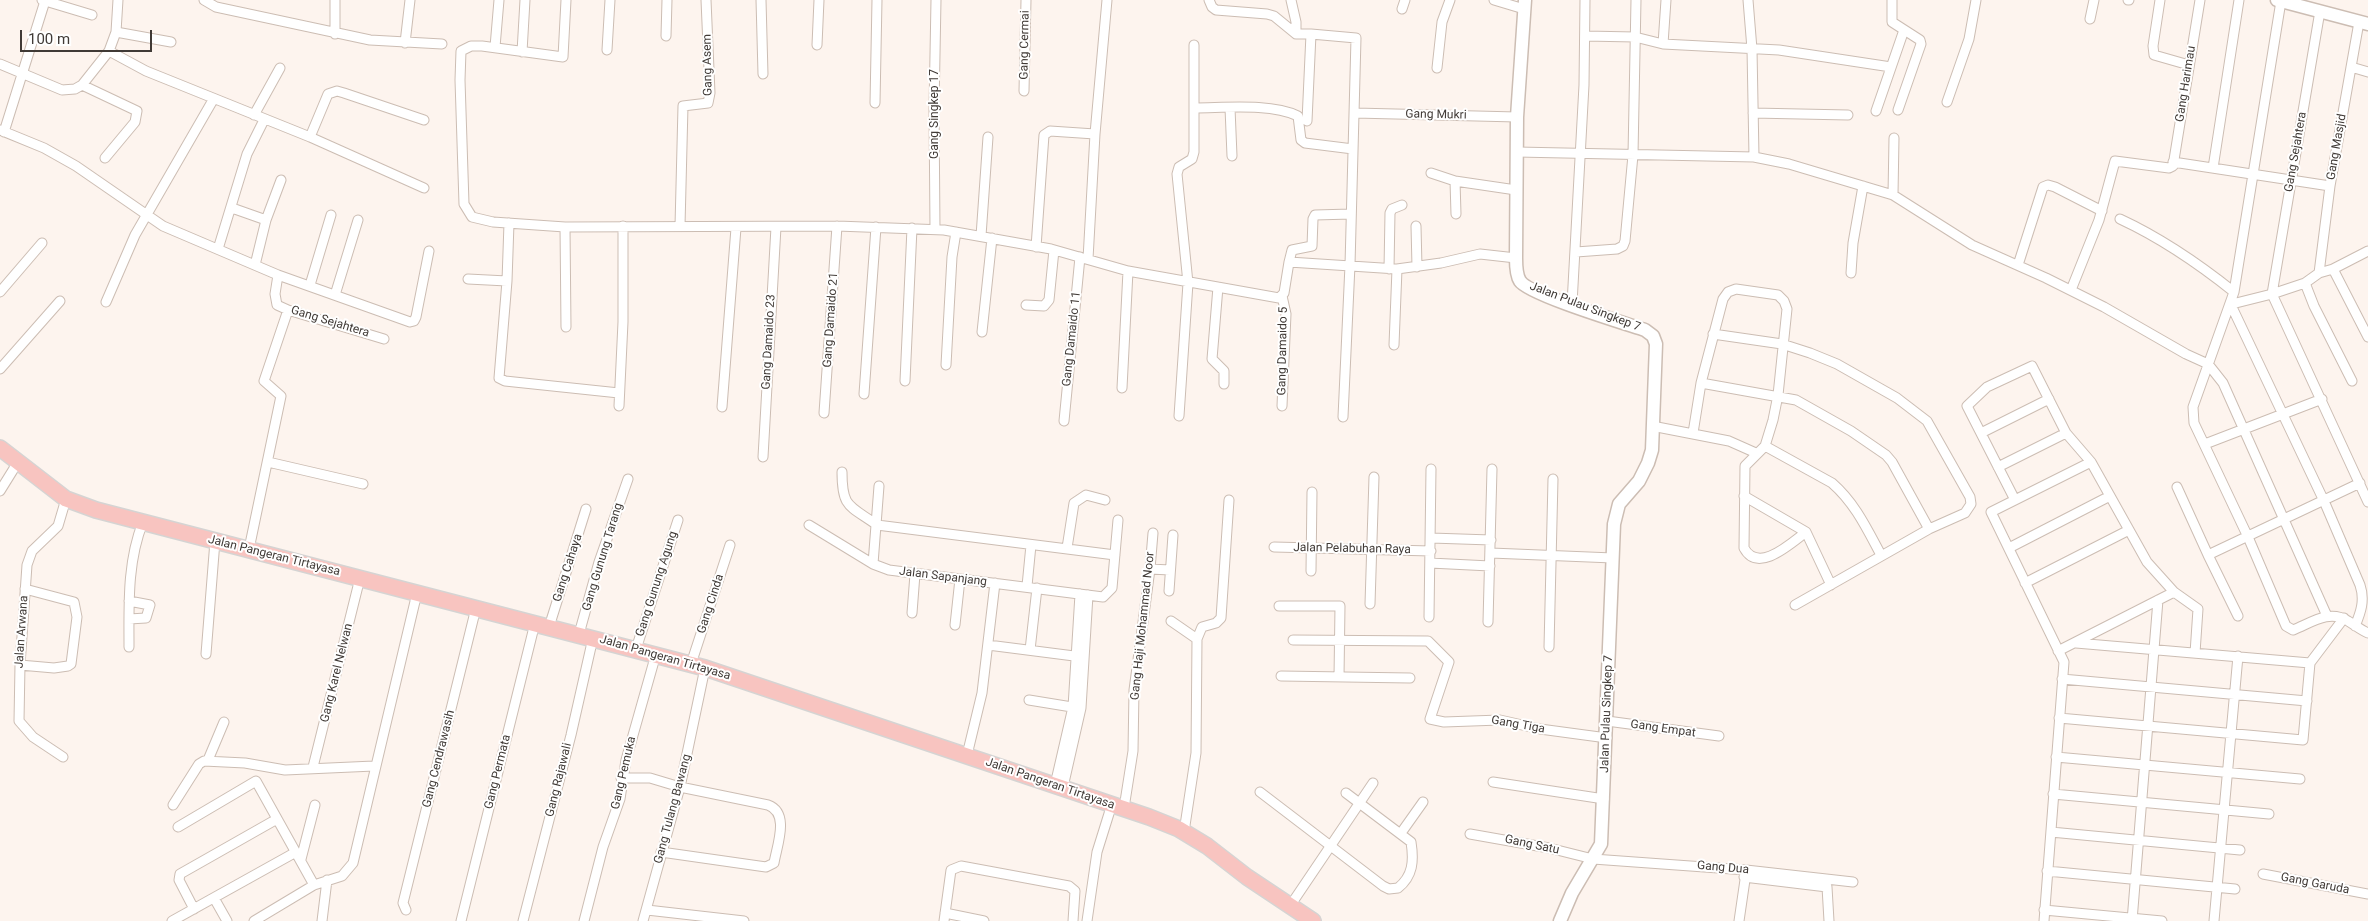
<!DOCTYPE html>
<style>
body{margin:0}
#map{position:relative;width:2368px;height:921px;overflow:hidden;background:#fdf4ee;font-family:Roboto,sans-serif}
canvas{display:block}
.scale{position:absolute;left:20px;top:30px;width:132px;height:22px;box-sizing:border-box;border:2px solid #403a36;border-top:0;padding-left:6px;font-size:15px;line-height:18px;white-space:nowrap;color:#403a36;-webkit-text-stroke:4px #fff;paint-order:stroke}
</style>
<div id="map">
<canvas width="2368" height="921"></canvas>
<div class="scale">100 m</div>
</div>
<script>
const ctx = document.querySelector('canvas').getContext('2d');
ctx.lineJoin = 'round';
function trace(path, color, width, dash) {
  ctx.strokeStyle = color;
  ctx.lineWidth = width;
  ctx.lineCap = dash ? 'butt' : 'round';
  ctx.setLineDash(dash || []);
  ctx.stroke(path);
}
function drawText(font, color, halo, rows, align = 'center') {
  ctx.font = font + ' Roboto,sans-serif';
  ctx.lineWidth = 4;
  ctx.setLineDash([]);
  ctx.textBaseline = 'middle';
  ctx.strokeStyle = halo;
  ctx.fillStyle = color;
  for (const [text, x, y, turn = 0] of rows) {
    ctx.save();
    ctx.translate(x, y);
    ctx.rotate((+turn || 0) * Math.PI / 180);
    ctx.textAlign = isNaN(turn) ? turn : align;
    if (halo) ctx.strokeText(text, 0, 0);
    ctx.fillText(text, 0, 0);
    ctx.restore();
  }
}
const street = new Path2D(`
 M42,0L92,15
 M204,0L216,7L370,40L442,44
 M566,0L563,57L482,46H471L461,51L460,80L464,204L472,217L493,222L565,227L837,226L944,230L1051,249L1128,271L1279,298L1284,293L1289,262L1397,269L1441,263L1480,254L1516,258
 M761,0L763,74
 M1209,0L1212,7L1216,10L1267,14L1274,16L1296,34
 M1291,0L1296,22V34H1311
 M1494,0L1524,9
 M1748,0L1752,49L1754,157
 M1892,0V22L1920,40L1921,44L1898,110
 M2128,0H2129
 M2160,0L2153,46L2154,55L2189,65
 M2281,1L2234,292L2193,407L2194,423L2248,537L2286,626L2293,630C2311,623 2329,609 2348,621C2355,625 2361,630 2368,633
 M1402,9L1405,0
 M2320,11L2272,294L2368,502
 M2090,19L2094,0
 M116,32L171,42
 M335,34V0
 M666,36L667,0
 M1585,36L1635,37L1663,44L1779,50L1891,67
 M405,43L410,0
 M1663,44L1666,0
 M817,45L819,0
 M495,47L499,0
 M607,50L610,0
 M109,51L146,71L310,137L424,188
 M522,52L525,0
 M0,64L62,90L75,89L82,85L109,51L116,32L118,0
 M2351,67L2368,72
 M1437,68L1442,22L1450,0
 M82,85L137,111L135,122L105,158
 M1024,91L1026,0
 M1947,102L1969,39L1976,0
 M875,103L877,0
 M1194,108C1225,108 1270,103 1298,116L1301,140L1305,143L1353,149
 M1230,108L1232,156
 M1876,111L1904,30
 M1355,113L1517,117
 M1753,113L1848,115
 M254,115L280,68
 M1307,121L1311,34L1356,38L1350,265L1343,417
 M0,130L44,148L76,166L163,226L278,275L410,322L414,321L416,317L429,251
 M4,132L45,1
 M310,137L328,94L337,91L344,93L424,120
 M1517,152L1754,157L1789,164L1893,195L1972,245L2046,278L2104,307L2186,354L2208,364L2223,383L2327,616
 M2173,162L2330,186
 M2213,168L2239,0
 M1431,173L1455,181L1516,190
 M1455,181L1456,214
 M1893,195L1894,138
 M232,208L266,220
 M2120,219C2161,238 2199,264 2234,292
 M509,223L507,281L499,378L505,381L619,393
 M680,226L683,106L708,103L710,93L706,0
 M1416,226L1417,267
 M565,227L566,327
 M935,229L934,109L936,0
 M981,236L988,137
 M1036,247L1044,135L1050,131L1095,134
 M218,249L247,154L264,120
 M1576,252L1617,249L1623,246L1625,241L1633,155L1636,0
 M1088,259L1095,134L1107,0
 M1289,262L1292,250L1312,246L1313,219L1315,215L1351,214
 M255,265L266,220L281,180
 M2018,265L2043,187L2048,185L2055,187L2102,211
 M1389,269L1390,213L1392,209L1402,205
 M2333,269L2368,337
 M1851,273L1853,243L1863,186
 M2319,273L2330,186L2359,22
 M278,275L275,294L277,305L288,310L384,339
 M468,279L507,281
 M2305,283L2314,306L2352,381
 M310,285L331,215
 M1218,287L1212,359L1224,371V384
 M2071,290L2099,220L2115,161L2169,168L2173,166L2200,0
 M0,292L42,243
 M335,295L358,220
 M106,302L135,235L213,100
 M1572,304L1584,85L1585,0
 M2232,304L2272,294L2305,283L2319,273L2333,269L2368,251
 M1026,305L1044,306L1049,300L1054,250
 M2231,305L2324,501L2360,585C2365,600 2361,612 2355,626
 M982,332L992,238
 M1713,334L1782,344L1810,353L1837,364L1897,398L1927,421L1970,497L1971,504L1965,513L1929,529L1795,605
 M1394,345L1397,269
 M946,365L952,257L956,232
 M0,369L60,301
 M905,381L912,228
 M1701,383L1796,400L1851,431L1886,455L1892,462L1929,529
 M1122,388L1128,271
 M864,394L876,227
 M619,406L623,322V226
 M1282,406L1286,314L1282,296
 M722,407L736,228
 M824,413L837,226
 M1179,416L1188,283L1177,174L1179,167L1192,159L1194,152V45
 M1064,421L1080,257
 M1652,426L1729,441L1756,453
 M1693,433L1701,383L1723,299L1728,292L1736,289L1778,295L1784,301L1787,309L1778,395L1773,420L1765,446L1745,466L1744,548C1758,574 1790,544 1806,532
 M1981,433L2049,399
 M2205,444L2322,399
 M1765,446L1832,483C1855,503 1867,529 1881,555
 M763,457L776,227
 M268,462L363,484
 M1998,467L2066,433
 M842,472C842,508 849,505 877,525L1115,555
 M2177,487L2208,555
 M0,491L18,462
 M1744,496L1806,532L1831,585
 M2015,500L1967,406L1987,387L2032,366L2066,433L2091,462L2147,562L2174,592L2198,609L2195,653
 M809,525L873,564L889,570L1103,597L1112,588L1118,520
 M1431,538L1491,540
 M1274,547L1431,551
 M1067,548L1074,503L1086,495L1105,500
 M2009,548L2110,496
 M249,549L281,396L264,381L288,310
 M1491,553L1613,558
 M1430,563L1490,566
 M873,564L879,486
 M1150,569L1170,570
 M1311,571L1312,492
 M2025,583L2129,530
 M1027,586L1031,545
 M1169,591L1173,535
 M1370,604L1374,477
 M1279,606H1340L1339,677
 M912,613L915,574
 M2238,616L2208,555L2360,483
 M1429,617L1431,469
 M129,619L146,618L150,605L129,601
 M1171,621L1197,639
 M1488,622L1492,469
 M955,625L960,579
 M549,627L586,509
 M579,634L599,562L628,479
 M1293,640L1428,641L1449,662L1430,719L1444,722L1500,720L1540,729L1607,738
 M988,645L1082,657
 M129,647C129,605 127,562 143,522
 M1549,647L1553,479
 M636,649L678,520
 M1030,650L1037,588
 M2058,651L2174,592
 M206,654L215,541
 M2310,663L2344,618
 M691,664L730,545
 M20,665L54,668L68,666L71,664L77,617L74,602L25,589
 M1281,676L1410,678
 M2062,679L2307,701
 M1029,700L1078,708
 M2059,718L2303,740L2310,663L2076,643
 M1607,721L1719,736
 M967,755L982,693L995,583
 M63,757L33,737L19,721L20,665L27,565L32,551L58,526L66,499
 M2056,757L2300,779
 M208,760L224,722
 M313,767L360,578
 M621,778H650L680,787L768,805C790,813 777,845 774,863L766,867L661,852
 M1493,782L1604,799
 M1055,785L1073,707L1080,594
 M1063,787L1081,708L1088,595
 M1260,792L1383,886L1389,889L1398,888C1413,876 1414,861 1411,842L1346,793
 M2053,794L2269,814
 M173,805L199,764L204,761L245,763L285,770L374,766
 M1124,808L1133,751L1134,690L1150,569L1153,533
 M178,827L256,781L314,885
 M1184,832L1196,753L1197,639L1202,627L1216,623L1221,618L1229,500
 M2051,832L2240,850
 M1401,833L1423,802
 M1470,834L1549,848L1593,859L1746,870L1853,882
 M301,859L315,805
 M2047,871L2235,889
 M2263,874L2368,894
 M1744,877L1827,887L1829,921
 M214,898L227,921
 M1290,906L1373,783
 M194,909L179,880L180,874L277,819
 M406,910L403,903L476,608
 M647,910L744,921
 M2044,910L2162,921
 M945,913L984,921
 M172,921L296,852
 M254,921L314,885L342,876L353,863L417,593
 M322,921L327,880
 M461,921L535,623
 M523,921L571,735L593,638
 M584,921L603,847L620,799L626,760L656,654
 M643,921L680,787L705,668
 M944,921L951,870L961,866L1069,886L1075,891L1073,921
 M1087,921L1097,852L1112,804
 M1739,921L1746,873
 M2044,921L2064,662L1991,512L2091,462
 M2132,921L2158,600
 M2214,921L2238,656`);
const secondary = new Path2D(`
 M1525,0L1517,117L1516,258C1516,265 1516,275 1520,281C1528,294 1624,323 1645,330L1653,336L1656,344L1652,450L1648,463L1639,481L1619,504L1614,524L1601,844L1572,893L1560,921
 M2277,0L2368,24`);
const primary = new Path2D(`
 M0,448L66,499L96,510L705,668L1149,817L1179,829L1207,846L1247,877L1313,921`);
const streetNames = [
 ["Gang Cermai",1025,45,-89],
 ["Gang Asem",708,65,-91],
 ["Gang Harimau",2186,84,-81],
 ["Gang Singkep 17",935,114,-90],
 ["Gang Mukri",1436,115,1],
 ["Gang Masjid",2337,147,-80],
 ["Gang Sejahtera",2296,152,-80],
 ["Jalan Pulau Singkep 7",1585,307,21],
 ["Gang Damaido 21",831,320,-86],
 ["Gang Sejahtera",330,322,17],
 ["Gang Damaido 11",1072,339,-84],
 ["Gang Damaido 23",769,342,-87],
 ["Gang Damaido 5",1283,351,-89],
 ["Jalan Pelabuhan Raya",1352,549,1],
 ["Jalan Pangeran Tirtayasa",274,556,14],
 ["Gang Gunung Tarang",603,557,-73],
 ["Gang Cahaya",568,568,-72],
 ["Jalan Sapanjang",943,577,7],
 ["Gang Gunung Agung",657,584,-72],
 ["Gang Cinda",711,604,-72],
 ["Gang Haji Mohammad Noor",1143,626,-84],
 ["Jalan Arwana",22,632,-86],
 ["Jalan Pangeran Tirtayasa",665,658,16],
 ["Gang Karel Nelwan",337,673,-76],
 ["Jalan Pulau Singkep 7",1607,714,-88],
 ["Gang Tiga",1518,725,10],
 ["Gang Empat",1663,729,8],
 ["Gang Cendrawasih",439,759,-76],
 ["Gang Permata",498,772,-76],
 ["Gang Pemuka",624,773,-77],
 ["Gang Rajawali",559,780,-76],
 ["Jalan Pangeran Tirtayasa",1050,784,19],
 ["Gang Tulang Bawang",673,809,-75],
 ["Gang Satu",1532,845,12],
 ["Gang Dua",1723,868,5],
 ["Gang Garuda",2315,884,11]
];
trace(street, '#ccbdb3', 11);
trace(secondary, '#ccbdb3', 15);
trace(primary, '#d5d4d3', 18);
trace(street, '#fff', 9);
trace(secondary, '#fff', 12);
trace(primary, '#f8c4c0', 15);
drawText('12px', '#403a36', '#fff', streetNames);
</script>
